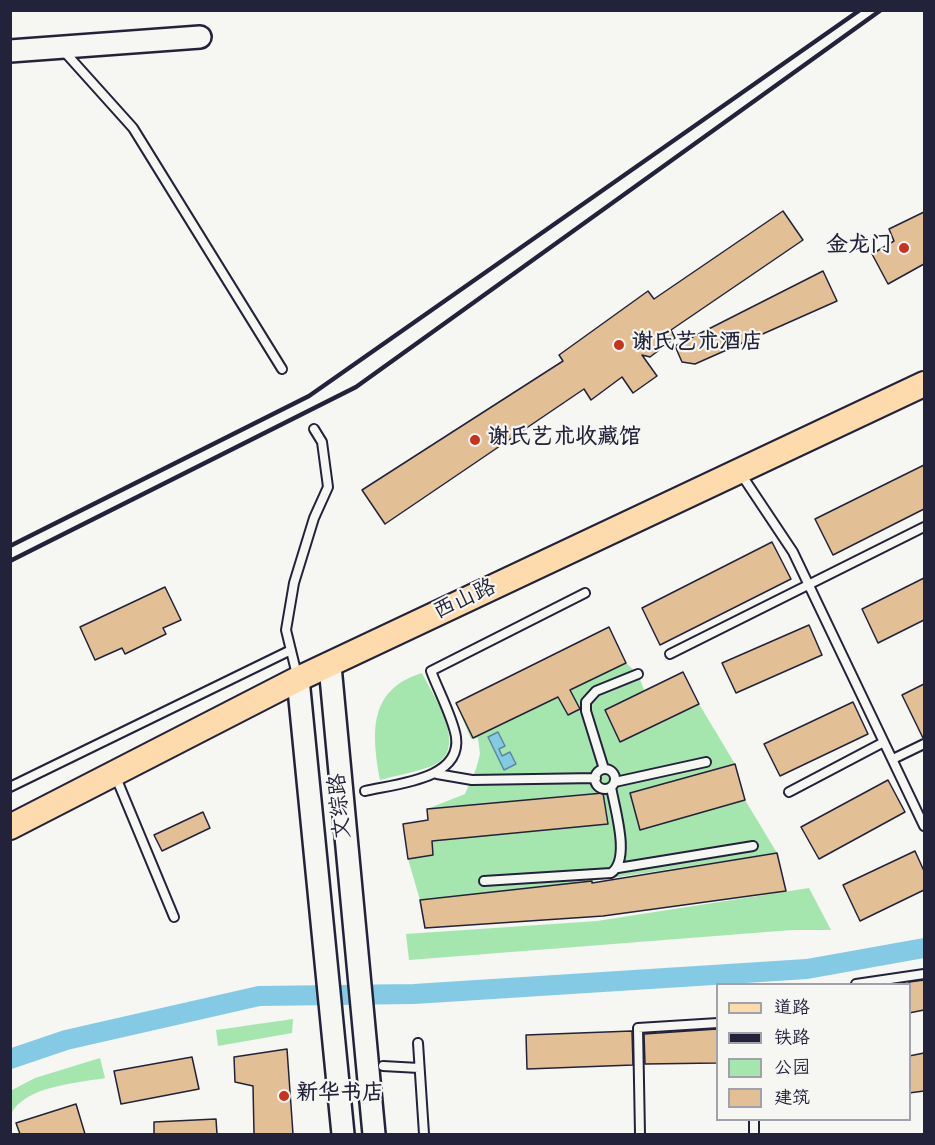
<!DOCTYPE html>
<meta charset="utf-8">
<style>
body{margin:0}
#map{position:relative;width:935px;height:1145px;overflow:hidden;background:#f6f6f2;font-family:Dekko,"LXGW WenKai TC",sans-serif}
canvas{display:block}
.frame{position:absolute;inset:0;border:12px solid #22223b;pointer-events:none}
.legend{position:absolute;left:716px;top:983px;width:195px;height:138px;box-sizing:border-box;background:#f6f6f2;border:2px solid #a1a1a9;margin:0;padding:8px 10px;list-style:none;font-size:18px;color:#22223b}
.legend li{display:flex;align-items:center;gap:12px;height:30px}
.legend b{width:30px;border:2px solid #a1a1a9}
</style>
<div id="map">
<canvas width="935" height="1145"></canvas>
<div class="frame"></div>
<ul class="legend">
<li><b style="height:8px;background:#fedbac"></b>道路</li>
<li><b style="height:8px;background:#22223b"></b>铁路</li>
<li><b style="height:16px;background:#a5e6af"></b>公园</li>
<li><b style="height:16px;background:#e3bf95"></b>建筑</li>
</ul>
</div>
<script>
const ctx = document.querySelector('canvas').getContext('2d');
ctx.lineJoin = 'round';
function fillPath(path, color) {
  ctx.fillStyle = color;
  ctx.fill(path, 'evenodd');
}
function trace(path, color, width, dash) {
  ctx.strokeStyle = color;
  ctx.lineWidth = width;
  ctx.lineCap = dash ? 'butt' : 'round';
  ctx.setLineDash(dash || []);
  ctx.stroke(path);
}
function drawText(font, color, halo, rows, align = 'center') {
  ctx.font = font + ' Dekko,"LXGW WenKai TC",sans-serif';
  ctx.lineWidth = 4.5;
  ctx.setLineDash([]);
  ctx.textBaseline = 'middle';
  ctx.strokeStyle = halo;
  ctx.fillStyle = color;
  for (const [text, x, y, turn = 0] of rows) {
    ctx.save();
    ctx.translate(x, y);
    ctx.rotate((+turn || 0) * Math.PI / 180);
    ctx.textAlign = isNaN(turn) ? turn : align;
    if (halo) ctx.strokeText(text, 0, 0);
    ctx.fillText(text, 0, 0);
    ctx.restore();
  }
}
const green = new Path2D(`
 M609,627L626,663L638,674L644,690L683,672L699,704L735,764L745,800L777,853L592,881L420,900L408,859L433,855L427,809L465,794L476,769L480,754L478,738L471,739L456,703Z
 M422,673C433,696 470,748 434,765C418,772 397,775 380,780C372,734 367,690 422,673Z
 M809,888L831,930H792L409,960L406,934L597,921Z
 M293,1019L292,1033L218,1046L216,1030Z
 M100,1058L105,1078C77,1083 25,1086 11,1114L12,1090L35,1078Z`);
const water = new Path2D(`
 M498,732L505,746L499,749L502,756L510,752L516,764L504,770L488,737Z`);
const canal = new Path2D(`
 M10,1059L66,1040L259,996L414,994L807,969L924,948`);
const building = new Path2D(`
 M783,211L803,240L671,330L675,338L650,357L642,355L657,376L633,393L622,377L591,400L584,389L385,524L362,490L563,361L559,355L648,291L654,299Z
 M924,212V264L888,284L872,254L894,241L889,229Z
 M823,271L837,301L695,364L682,362L675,346Z
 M924,465V509L833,555L815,519Z
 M772,542L791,579L660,645L642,608Z
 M924,578V620L878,643L862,609Z
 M165,587L181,620L163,628L166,634L125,654L122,648L95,660L80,627Z
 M809,625L822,655L736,693L722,663Z
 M609,627L626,663L570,690L580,709L568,715L558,697L473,738L456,703Z
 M683,672L699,704L620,742L605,710Z
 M924,684V738H923L902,695Z
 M853,702L868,734L780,776L764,744Z
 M735,764L745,800L640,830L630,793Z
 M888,780L905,812L819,859L801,827Z
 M603,793L608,824L432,841L433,855L408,859L403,824L428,820L427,809Z
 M203,812L210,828L162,851L154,835Z
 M915,851L924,871V890L860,921L843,885Z
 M777,853L786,891L603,916L425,928L420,900L592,881V883Z
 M924,980V1010L909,1013V982Z
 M717,1029V1063L645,1064L644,1034Z
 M632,1031L633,1065L527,1069L526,1035Z
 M287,1049L293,1134H254L253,1086L235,1082L234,1057Z
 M924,1053V1091L909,1093V1056Z
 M192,1057L199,1089L121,1104L114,1071Z
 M76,1104L85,1134H20L16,1123Z
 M216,1119L217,1134H154V1122Z`);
const lane = new Path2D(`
 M62,49L133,128L282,369
 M741,474L793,552L924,826
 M670,654L924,527
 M297,675L286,630L294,583L314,518L328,487L322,442L314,429
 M893,759L924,744
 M604,769L586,711V702L596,691L638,674
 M595 779a10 10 0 1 1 20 0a10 10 0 1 1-20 0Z
 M437,774L472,780L596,778
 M115,775L174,917
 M615,782L706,762
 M10,787L291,650
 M365,791C394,784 462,780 456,737C453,718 438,690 431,671L585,593
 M789,792L884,742
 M618,868L753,846
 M484,881L611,873C631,860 615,810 611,787
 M856,984L924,974
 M418,1043L424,1134
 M383,1066L419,1068
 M754,1120V1134
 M640,1134L638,1028L718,1023`);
const secondary = new Path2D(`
 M10,51L200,37
 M330,666L374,1134
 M298,679L343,1134`);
const primary = new Path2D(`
 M10,827L298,679L924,384`);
const rail = new Path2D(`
 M10,546L309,396L860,10
 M10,561L356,387L881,10`);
const markers = [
 [904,248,6,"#c8321e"],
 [619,345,6,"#c8321e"],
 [475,440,6,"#c8321e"],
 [284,1096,6,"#c8321e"]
];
const poiNames = [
 ["金龙门",892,248,"right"],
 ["谢氏艺术酒店",631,345],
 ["谢氏艺术收藏馆",487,440],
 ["新华书店",296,1096]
];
const streetNames = [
 ["西山路",466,602,-25],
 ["文综路",343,806,-95]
];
fillPath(green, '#a5e6af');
fillPath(water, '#84cae5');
trace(water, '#5d87a1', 1.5);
trace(canal, '#84cae5', 20);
fillPath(building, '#e3bf95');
trace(building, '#22223b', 1.5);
trace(lane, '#22223b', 12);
trace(secondary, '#22223b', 26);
trace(primary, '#22223b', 28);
trace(lane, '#f6f6f2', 8);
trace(secondary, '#f6f6f2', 21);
trace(primary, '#fedbac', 24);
trace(rail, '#22223b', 4.5);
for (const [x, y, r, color] of markers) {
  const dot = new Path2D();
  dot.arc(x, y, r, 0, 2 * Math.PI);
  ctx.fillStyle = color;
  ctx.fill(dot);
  trace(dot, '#f6f6f2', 2);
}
drawText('bold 22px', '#22223b', '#f6f6f2', poiNames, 'left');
drawText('22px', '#22223b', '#f6f6f2', streetNames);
</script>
